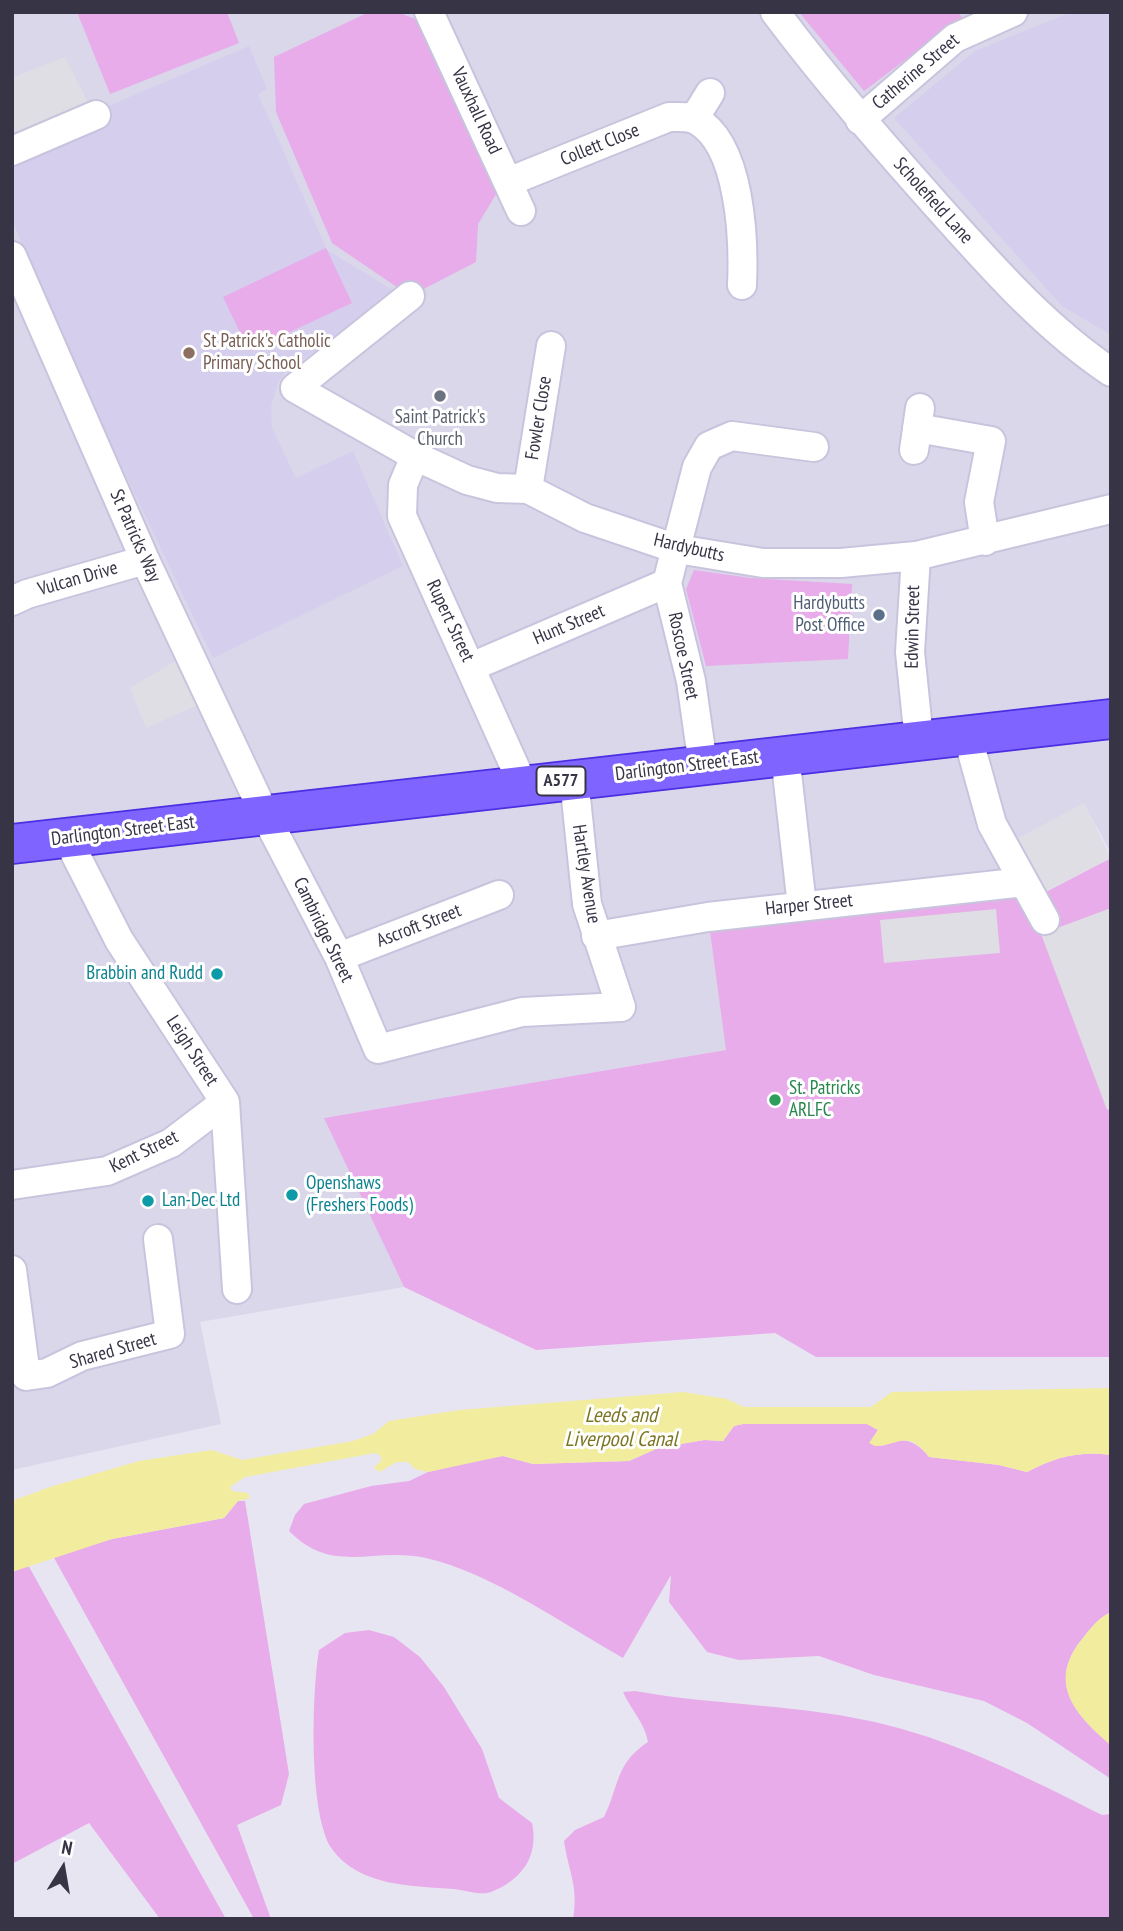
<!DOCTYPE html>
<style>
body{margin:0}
#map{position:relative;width:1123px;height:1931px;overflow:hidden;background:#e8e5f3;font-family:"PT Sans Narrow",sans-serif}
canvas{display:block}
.frame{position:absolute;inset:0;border:14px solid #373446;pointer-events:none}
.north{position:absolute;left:28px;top:1833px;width:70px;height:70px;-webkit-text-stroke:5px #fff;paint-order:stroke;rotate:11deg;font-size:19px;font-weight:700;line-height:28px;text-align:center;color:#373446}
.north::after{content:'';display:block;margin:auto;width:24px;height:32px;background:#373446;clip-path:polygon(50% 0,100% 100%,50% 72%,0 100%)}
</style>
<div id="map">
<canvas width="1123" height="1931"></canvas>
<div class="frame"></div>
<div class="north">N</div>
</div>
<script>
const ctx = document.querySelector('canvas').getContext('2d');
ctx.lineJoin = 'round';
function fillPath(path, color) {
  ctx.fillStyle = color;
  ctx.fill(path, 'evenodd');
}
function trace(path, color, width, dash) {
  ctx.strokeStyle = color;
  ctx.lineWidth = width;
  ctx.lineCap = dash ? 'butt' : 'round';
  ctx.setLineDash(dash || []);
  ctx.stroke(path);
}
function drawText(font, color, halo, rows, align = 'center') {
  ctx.font = font + ' "PT Sans Narrow",sans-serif';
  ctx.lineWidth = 6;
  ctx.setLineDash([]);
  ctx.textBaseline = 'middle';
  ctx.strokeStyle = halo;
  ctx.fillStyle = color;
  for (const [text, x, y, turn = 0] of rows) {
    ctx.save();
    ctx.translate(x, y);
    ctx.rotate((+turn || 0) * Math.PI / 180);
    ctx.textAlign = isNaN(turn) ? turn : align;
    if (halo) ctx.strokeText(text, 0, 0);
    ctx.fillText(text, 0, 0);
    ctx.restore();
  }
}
const residential = new Path2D(`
 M12,12H1111V853L1084,804L1017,870L708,917L727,1050L325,1118L404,1287L200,1322L221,1424L12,1470Z`);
const education = new Path2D(`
 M1071,12H1111V335L1062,306L894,118L975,51Z
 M249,46L267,89L258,94L327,250L398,293L288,370L278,382L271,407L272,428L296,478L353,451L403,566L213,658L60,337L12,219V160L99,110Z`);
const green = new Path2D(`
 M77,12H227L239,43L110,94Z
 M369,12H397L418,20L498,191L478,224L476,262L410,296L332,243L276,112L274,57Z
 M799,12H957L962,17L864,91Z
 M326,248L352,303L249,351L223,297Z
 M694,570L750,578L852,584L848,659L706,666L686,589Z
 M1111,858V1357H816L775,1333L536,1350L404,1287L324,1118L726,1050L708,917L1040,895Z
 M743,1424H867L878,1430L872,1439L882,1446C900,1435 916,1440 929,1457L999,1465L1027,1472C1056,1457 1078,1451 1111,1455V1612C1098,1618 1091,1628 1083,1638C1046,1682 1075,1715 1111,1745V1779L1027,1723L984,1701L874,1675L819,1656L739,1660L707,1652L669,1602L671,1575L623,1658C564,1625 492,1573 426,1558C372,1546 334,1576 289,1531L295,1515L304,1504L371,1486L409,1481L428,1472L479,1460L503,1456L533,1464L629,1461L658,1448L704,1440L723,1441L734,1426Z
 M238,1501H245L289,1774L281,1805L237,1825L271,1919H254L53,1556L112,1539L224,1518Z
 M28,1565L226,1919H160L89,1823L12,1864V1572Z
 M369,1630L394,1637L420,1657L444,1687L482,1749L499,1798L532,1823C539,1856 522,1880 491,1892C481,1896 465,1890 454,1889C414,1886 359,1887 332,1849C308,1814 312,1691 319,1650L345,1633Z
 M635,1691C718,1706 804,1704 887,1725C963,1744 1032,1780 1102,1815L1111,1814V1919H573C579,1887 568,1870 564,1841L575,1830L604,1817C620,1784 615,1764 648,1742C645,1723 631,1710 623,1692Z`);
const parking = new Path2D(`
 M65,57L92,110L12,142V78Z
 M179,659L202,703L146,728L130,688Z
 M1084,803L1111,858L1039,895L1011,842Z
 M1111,908V1108L1107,1110L1041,934Z
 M996,909L1000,953L884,963L880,920Z`);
const water = new Path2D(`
 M1111,1388V1455C1078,1451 1056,1457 1027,1472L999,1465L929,1457C907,1428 899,1446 875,1446L869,1443L878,1430L867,1424H743L734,1426L723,1441L704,1440L658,1448L629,1461L533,1464L503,1456L428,1472L415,1469L408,1462H397L379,1472L374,1467L381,1461V1456L375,1453L245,1477L230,1487L232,1491L248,1493L250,1498L238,1501L224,1518L112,1539L12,1572V1501L50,1487L139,1461L212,1450L242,1460L353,1441L373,1434L389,1421L459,1410L683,1392L727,1399L744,1407H871L892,1392Z
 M1111,1612V1745C1075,1715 1046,1682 1083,1638C1091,1628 1098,1618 1111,1612Z`);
const minor = new Path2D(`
 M429,12L521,211
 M775,12C826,80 882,144 938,207C992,267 1044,327 1111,372
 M694,119L710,93
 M860,120L955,38L1013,12
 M12,151L96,115
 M508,182L669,117C677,117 689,116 696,120C741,144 744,241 742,285
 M12,256L145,560L264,813L339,957L378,1049L522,1012L621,1007L587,904L574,779
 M410,296L295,388L415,456L467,480L497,488L528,489L585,518L677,549L763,563H841L916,556L1111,509
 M917,428L991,441L979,502L985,541
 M914,450L920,408
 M415,456L403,485L402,516L523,785
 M528,489L551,346
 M916,556L910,652L919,740
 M12,601L27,594L145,560
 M471,667L667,583
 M967,734L992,824L1045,920
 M785,755L802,906
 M703,765L691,681L667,583L697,467L709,446L732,436L814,447
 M67,838L119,940L225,1102L237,1289
 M596,936L708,917L1024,882
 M339,957L499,895
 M12,1185L107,1171L171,1143L225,1102
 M12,1270L26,1376L47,1373L82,1356L170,1334L158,1239`);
const highway = new Path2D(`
 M12,844L1111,719`);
const markers = [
 [189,353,7,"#8d6e63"],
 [440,396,7,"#6b7280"],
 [879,615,7,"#5c6f8a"],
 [217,974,7,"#0f9aa8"],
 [775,1100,7,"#2e9e5b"],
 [292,1195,7,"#0f9aa8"],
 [148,1201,7,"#0f9aa8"]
];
const shields = [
 [561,781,49]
];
const shieldNames = [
 ["A577",561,781]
];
const streetNames = [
 ["Catherine Street",916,72,-40],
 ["Vauxhall Road",476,111,65],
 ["Collett Close",600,145,-22],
 ["Scholefield Lane",933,201,48],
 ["Fowler Close",539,418,-81],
 ["St Patricks Way",135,536,66],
 ["Hardybutts",689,548,13],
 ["Vulcan Drive",78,579,-16],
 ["Rupert Street",450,621,65],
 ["Hunt Street",569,625,-23],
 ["Edwin Street",913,627,-89],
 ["Roscoe Street",683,656,78],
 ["Darlington Street East",687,766,-7],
 ["Darlington Street East",123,831,-7],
 ["Hartley Avenue",586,874,81],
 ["Harper Street",809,905,-6],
 ["Ascroft Street",419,926,-21],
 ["Cambridge Street",323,930,64],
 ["Leigh Street",192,1051,57],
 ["Kent Street",144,1152,-26],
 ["Shared Street",113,1351,-16]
];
const educationNames = [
 ["St Patrick's Catholic",203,342],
 ["Primary School",203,364]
];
const worshipNames = [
 ["Saint Patrick's",440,418],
 ["Church",440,440]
];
const serviceNames = [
 ["Hardybutts",865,604],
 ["Post Office",865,626]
];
const cultureNames = [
 ["Brabbin and Rudd",203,974,"right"],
 ["Openshaws",306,1184],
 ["(Freshers Foods)",306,1206],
 ["Lan-Dec Ltd",162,1201]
];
const leisureNames = [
 ["St. Patricks",789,1089],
 ["ARLFC",789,1111]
];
const waterNames = [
 ["Leeds and",621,1416],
 ["Liverpool Canal",621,1440]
];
fillPath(residential, '#dbd7eb');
fillPath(education, '#d5ceed');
fillPath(green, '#e7ace9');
fillPath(parking, '#dedee4');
fillPath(water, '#f2ec9f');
trace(minor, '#c9c4dd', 32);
trace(highway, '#4a30e2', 42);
trace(minor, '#fff', 28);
trace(highway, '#8064ff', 38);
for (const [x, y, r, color] of markers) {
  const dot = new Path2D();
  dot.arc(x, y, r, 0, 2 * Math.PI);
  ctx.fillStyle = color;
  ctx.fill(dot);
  trace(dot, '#fff', 2.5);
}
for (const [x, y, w] of shields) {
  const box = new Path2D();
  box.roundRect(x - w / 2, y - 14.5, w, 29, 5);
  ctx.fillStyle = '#fff';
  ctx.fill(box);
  trace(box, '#373446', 2);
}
drawText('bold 18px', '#373446', null, shieldNames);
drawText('19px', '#373446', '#fff', streetNames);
drawText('19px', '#785e54', '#fff', educationNames, 'left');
drawText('19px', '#5b616d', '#fff', worshipNames);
drawText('19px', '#4e5e75', '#fff', serviceNames, 'right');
drawText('19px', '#0d838f', '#fff', cultureNames, 'left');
drawText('19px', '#27864d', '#fff', leisureNames, 'left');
drawText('italic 21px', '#7c7522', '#fff', waterNames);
</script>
